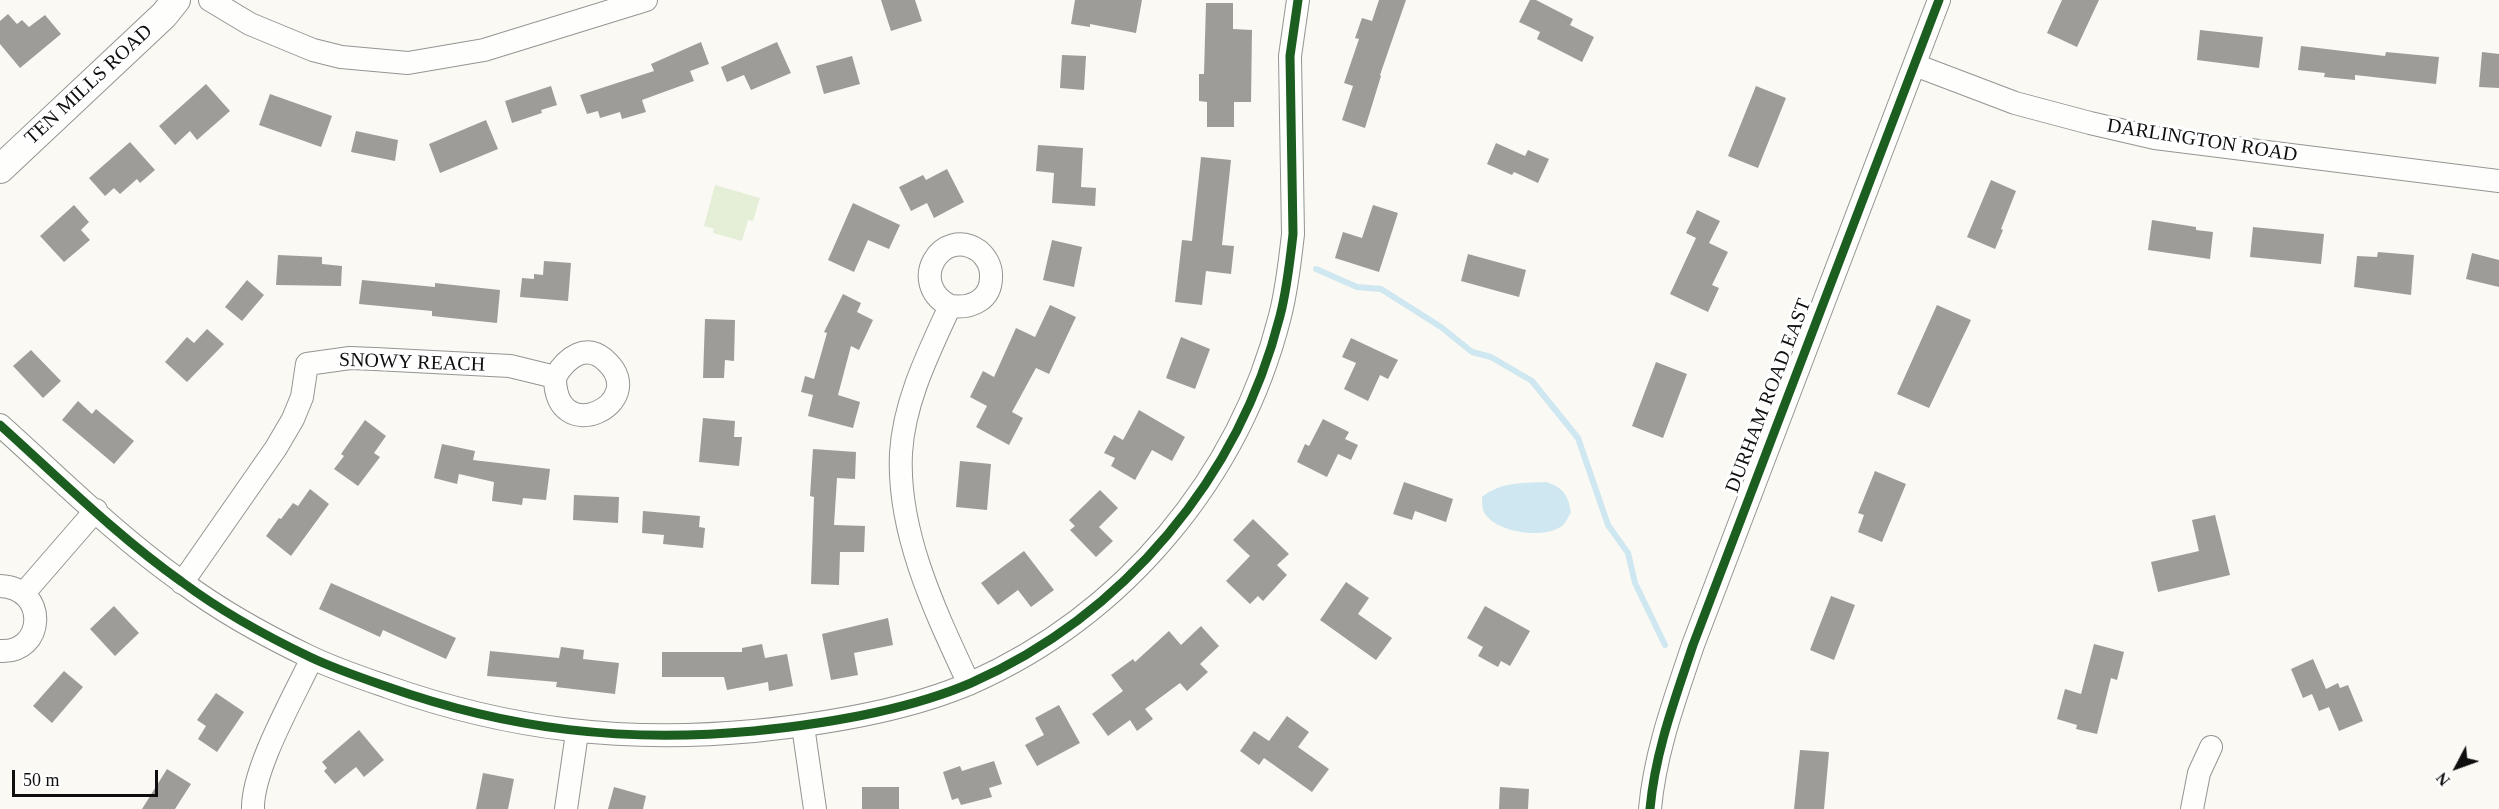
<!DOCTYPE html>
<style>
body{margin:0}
#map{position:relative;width:2499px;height:809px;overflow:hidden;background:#faf9f4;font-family:Georgia,serif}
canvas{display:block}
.north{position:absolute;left:2427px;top:737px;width:60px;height:60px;-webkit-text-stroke:4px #fff;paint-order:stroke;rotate:229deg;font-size:16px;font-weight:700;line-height:24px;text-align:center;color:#0e0e0e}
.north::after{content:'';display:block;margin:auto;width:21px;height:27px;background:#0e0e0e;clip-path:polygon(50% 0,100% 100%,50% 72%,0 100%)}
.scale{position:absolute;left:12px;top:770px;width:146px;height:27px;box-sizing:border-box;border:3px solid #0e0e0e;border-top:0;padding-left:8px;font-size:18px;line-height:21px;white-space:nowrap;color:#0e0e0e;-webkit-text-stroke:4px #fff;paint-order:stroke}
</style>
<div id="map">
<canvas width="2499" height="809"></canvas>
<div class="north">N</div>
<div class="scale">50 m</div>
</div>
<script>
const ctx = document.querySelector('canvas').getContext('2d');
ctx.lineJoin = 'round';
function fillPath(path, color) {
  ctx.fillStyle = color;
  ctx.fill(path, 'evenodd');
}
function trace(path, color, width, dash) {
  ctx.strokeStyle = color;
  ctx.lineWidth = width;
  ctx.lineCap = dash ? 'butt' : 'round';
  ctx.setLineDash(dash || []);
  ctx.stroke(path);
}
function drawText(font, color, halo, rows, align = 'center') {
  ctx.font = font + ' Georgia,serif';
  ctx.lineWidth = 6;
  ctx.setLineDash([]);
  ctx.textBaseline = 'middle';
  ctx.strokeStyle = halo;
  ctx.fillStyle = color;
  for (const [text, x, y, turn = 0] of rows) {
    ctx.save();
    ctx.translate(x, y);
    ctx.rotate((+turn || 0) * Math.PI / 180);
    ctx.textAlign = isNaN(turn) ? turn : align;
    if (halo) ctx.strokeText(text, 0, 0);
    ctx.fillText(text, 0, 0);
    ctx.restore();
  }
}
const green = new Path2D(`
 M715,185L760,198L753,221L748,220L742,241L713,233L714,229L704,226Z`);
const water = new Path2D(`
 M1546,482C1563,487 1568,495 1571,512C1569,516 1566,522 1563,525C1546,540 1495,533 1484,512C1482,508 1482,501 1482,497C1501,482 1521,483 1546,482Z`);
const stream = new Path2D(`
 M1316,269L1357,287L1381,289L1441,327L1472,352L1491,357L1532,381L1578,438L1608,525L1628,553L1635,583L1665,645`);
const building = new Path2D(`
 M881,0H915L922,21L891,31Z
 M1075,0H1142L1136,33L1090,24V27L1071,24Z
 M1379,0H1406L1380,75L1381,76L1365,128L1342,120L1353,86L1344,83L1359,39L1355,38L1362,18L1372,21Z
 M1530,0H1536L1573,19L1570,25L1594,37L1582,62L1537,39L1540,32L1519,22Z
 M2062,0H2099L2077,47L2047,33Z
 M1206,3H1233V29L1252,30L1251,102H1234V127H1207V102L1199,101V74H1204Z
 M8,14L17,24L22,20L29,27L45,15L61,34L20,68L0,44V21Z
 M2200,30L2263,37L2259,68L2197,60Z
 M701,42L709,64L690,71L694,81L642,100L646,112L622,119L620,112L600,118L598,111L587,114L580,95L654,71L651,64Z
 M777,42L791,73L751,90L744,75L727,82L721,67Z
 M2301,46L2385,56L2386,52L2439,57L2436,84L2355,75V80L2324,77L2325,73L2298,70Z
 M2482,52L2499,54V88L2479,87Z
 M1062,55L1086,56L1084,90L1060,88Z
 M852,56L860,84L824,94L816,66Z
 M206,84L230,111L197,140L190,131L175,145L159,126Z
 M551,86L557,105L541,110L542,113L512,123L505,101Z
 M1756,86L1786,98L1758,168L1728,156Z
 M270,94L332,116L321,147L259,125Z
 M486,120L498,149L440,173L429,144Z
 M356,131L398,140L395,161L351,152Z
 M130,142L155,170L140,183L137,179L120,194L114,188L105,196L89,178Z
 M1496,143L1525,156L1528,150L1549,159L1538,183L1514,172L1512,175L1487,164Z
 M1038,145L1083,148L1081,187L1096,188L1095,206L1052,203L1054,173L1036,171Z
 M1201,157L1231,160L1222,245L1234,246L1231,274L1206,271L1202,305L1175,302L1182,240L1192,241Z
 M947,169L964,202L934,218L927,203L911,211L899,187L923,175L926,180Z
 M1991,180L2016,191L2001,229L2003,230L1995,249L1967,237Z
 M853,203L900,225L889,249L868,240L854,272L828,260Z
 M74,205L89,222L81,230L90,240L64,262L40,236Z
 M1373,205L1398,213L1379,272L1335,258L1343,232L1362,238Z
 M1697,210L1720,221L1709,243L1728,252L1712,285L1719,288L1708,312L1670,294L1696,238L1686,233Z
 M2152,220L2196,227V230L2213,232L2210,259L2148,250Z
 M2253,227L2324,234L2321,264L2250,257Z
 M1052,240L1082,247L1074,287L1043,280Z
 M2378,252L2414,255L2411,295L2354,287L2357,256L2377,257Z
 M2472,253L2499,260V287L2466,279Z
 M1468,254L1526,270L1519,297L1461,281Z
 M278,255L322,257V264L342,266L341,286L276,285Z
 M544,261L571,263L568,301L520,297L522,278L534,279V274L543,275Z
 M247,280L264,295L242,321L225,307Z
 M362,280L435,287V283L500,290L497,323L432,316V311L359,304Z
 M843,294L861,303L857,312L873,320L859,350L851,346L838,395L860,402L853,428L808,416L813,395L801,392L805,376L814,379L827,333L824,332Z
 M1050,305L1076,317L1049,374L1036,368L1012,412L1023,418L1009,445L976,427L987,406L970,397L983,371L994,377L1016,328L1035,337Z
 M1937,305L1971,320L1929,408L1897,394Z
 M705,319L735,320L734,361L725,360L724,378H703Z
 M207,329L224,344L187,382L165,362L187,337L194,343Z
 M1181,337L1210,349L1195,389L1166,378Z
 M1351,338L1398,360L1388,379L1380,375L1368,401L1344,389L1356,363L1342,357Z
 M31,350L61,381L43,398L13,366Z
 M1656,362L1687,374L1663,438L1632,426Z
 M78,401L92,414L96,409L134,441L114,464L62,420Z
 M1139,410L1185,437L1172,461L1152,450L1135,480L1111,466L1115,458L1104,453L1114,435L1123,440Z
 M703,418L735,421L734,437H742L739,466L699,462Z
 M1323,419L1349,432L1345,439L1358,445L1351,460L1338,454L1327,477L1297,462L1305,444L1309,446Z
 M365,420L386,436L374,453L380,457L358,486L334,469L344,456L341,454Z
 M442,444L475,451L473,460L550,469L546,500L523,498L522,505L492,501L494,482L459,474L457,484L434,478Z
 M813,449L856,452L855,479L837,478L834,525L865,526L864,552H840L839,585L811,584L814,497L810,496Z
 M960,461L991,464L987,510L956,507Z
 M1875,471L1906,484L1882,542L1858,532L1864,515L1858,513Z
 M1404,482L1453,499L1446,522L1415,511L1412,520L1393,514Z
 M310,489L329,504L291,556L266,536L279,518L281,519L293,503L298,506Z
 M1100,490L1118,508L1099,527L1113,541L1096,557L1070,530L1075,526L1069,520Z
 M574,495L619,497L618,523L573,520Z
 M643,511L700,516L699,527L705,528L703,548L663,544L664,535L642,533Z
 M2215,515L2230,575L2158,592L2151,562L2199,551L2192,520Z
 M1253,519L1289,554L1277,565L1287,575L1263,601L1258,596L1250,604L1226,581L1250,556L1233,540Z
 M1024,551L1054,590L1031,607L1018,590L998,605L981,583Z
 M1346,582L1369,598L1358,614L1392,638L1376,660L1320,620Z
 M331,583L456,638L446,659L383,630L380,637L319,609Z
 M1831,596L1855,605L1834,660L1810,650Z
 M114,606L139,633L115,656L90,629Z
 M1485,606L1530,631L1510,666L1501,661L1498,667L1478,656L1483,647L1467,638Z
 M888,618L893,645L854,653L858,675L831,680L822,634Z
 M1201,626L1219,646L1200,664L1208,672L1187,691L1180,683L1145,709L1153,719L1137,731L1130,720L1108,736L1092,714L1123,691L1111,675L1133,659L1135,662L1169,631L1181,645Z
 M762,644L765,658L787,654L793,686L769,691L768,682L727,690L724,677H662V652H742V648Z
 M2094,644L2124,652L2117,680L2111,678L2097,734L2076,729L2077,725L2057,719L2065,689L2081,694Z
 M561,647L584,650L583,659L619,663L615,694L556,687L557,682L487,676L490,651L559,658Z
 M2313,659L2326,689L2338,683L2340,688L2348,685L2363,721L2339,731L2329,707L2319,711L2312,694L2303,698L2291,669Z
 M64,671L83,687L52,723L33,706Z
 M216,693L244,712L217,752L198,739L206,726L197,720Z
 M1059,705L1080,743L1037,766L1025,745L1044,735L1035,718Z
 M1287,716L1309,732L1298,747L1329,769L1312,792L1264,758L1259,765L1240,751L1254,731L1269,741Z
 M359,730L384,760L364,777L356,767L335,784L324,771L327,768L322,762Z
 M1800,750L1829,752L1824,809H1794Z
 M994,761L1002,784L989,788L992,797L961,805L958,798L952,800L943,772L960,766L962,771Z
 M167,769L191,784L175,809H142Z
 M483,773L514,779L508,809H476Z
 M614,787L646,796L643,809H608Z
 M862,787H899V809H862Z
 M1500,787L1529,789L1528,809H1499Z`);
const minor = new Path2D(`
 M210,0L250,24L313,50L341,57L408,63L484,50L646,0
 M1915,65L2015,103L2090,123L2155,138L2499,181
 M950,306C971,309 992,300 991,275C991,266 986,257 979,251C942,225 906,283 950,306C929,352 904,401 901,453C897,533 936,613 969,684
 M0,425C59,478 117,536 182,582C221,611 266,636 310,657C335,669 362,678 388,687C510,730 625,743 754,731C824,724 906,711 971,683C1124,615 1239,478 1280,316C1287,289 1290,261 1293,234L1290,56L1298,0
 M182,583L276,448L293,419L302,397L307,364L350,358L375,359L510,366L555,377C555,450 650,403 607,362C587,341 566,358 555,377
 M0,586C49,588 45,654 0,651
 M24,593L96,510
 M803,726L815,809
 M253,809C252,769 294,697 312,658
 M566,809L577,733
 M1650,809C1655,752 1675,699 1693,645L1939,0
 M2192,809L2199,773L2211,747`);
const tertiary = new Path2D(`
 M0,169L164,15L176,0`);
const cycleway = new Path2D(`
 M0,425C59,478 117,536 182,582C221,611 266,636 310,657C335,669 362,678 388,687C510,730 625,743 754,731C824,724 906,711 971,683C1124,615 1239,478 1280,316C1287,289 1290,261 1293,234L1290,56L1298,0
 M1650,809C1655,752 1675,699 1693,645L1939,0`);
const streetNames = [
 ["TEN MILLS ROAD",89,85,-43],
 ["DARLINGTON ROAD",2202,141,9],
 ["SNOWY REACH",412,363,2],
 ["DURHAM ROAD EAST",1769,396,-69]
];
fillPath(green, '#e5eed6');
fillPath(water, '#cee7f0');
trace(stream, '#cee7f0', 6);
fillPath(building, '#9e9c99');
trace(minor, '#949492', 24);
trace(tertiary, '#949492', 30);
trace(minor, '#fefefd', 22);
trace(tertiary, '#fefefd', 28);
trace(cycleway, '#1b5e20', 9);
drawText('20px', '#0e0e0e', '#fff', streetNames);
</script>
